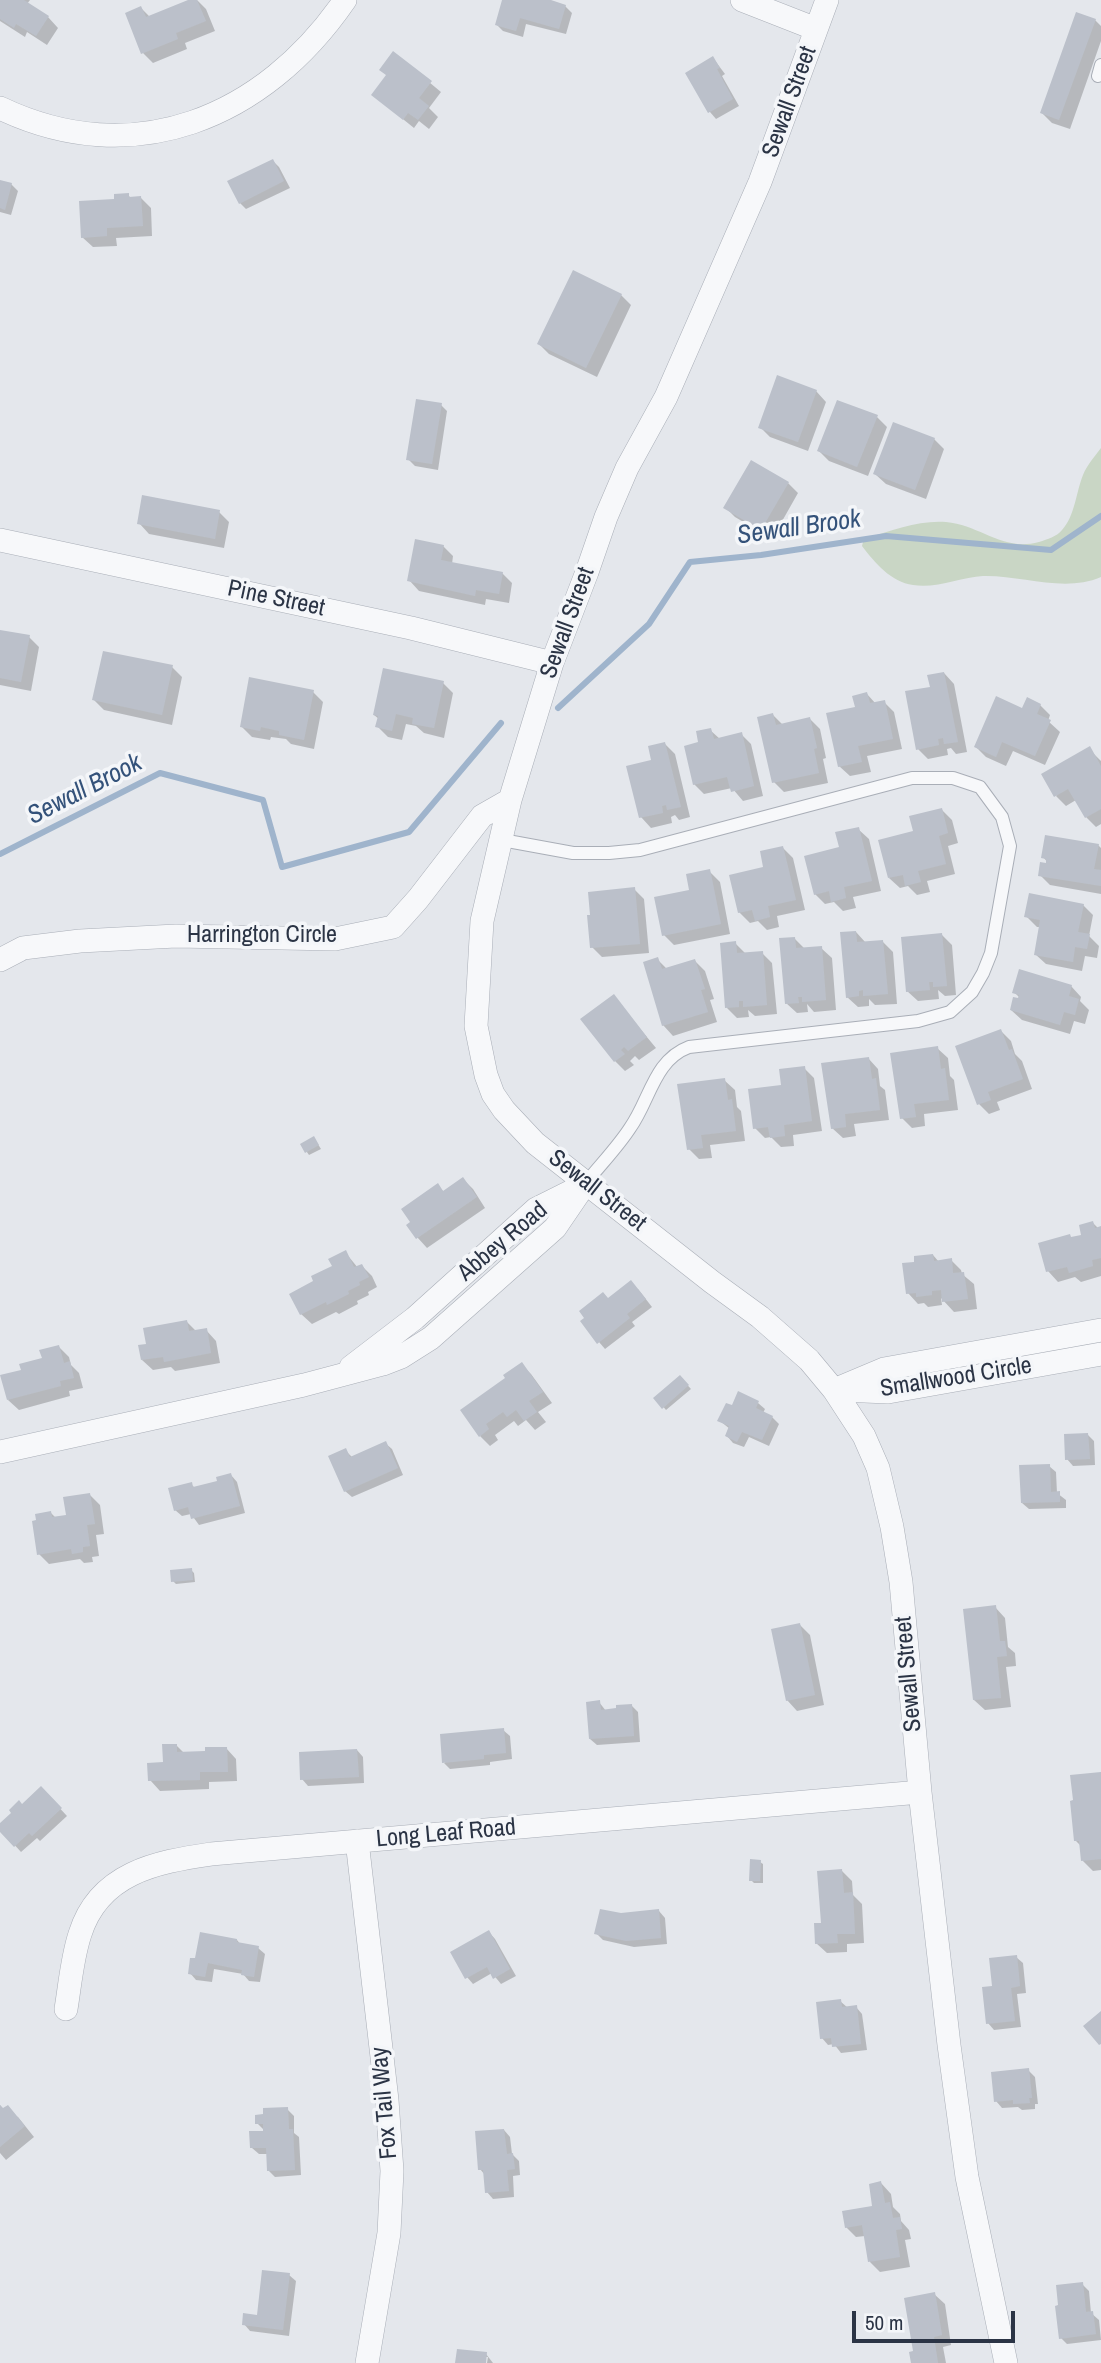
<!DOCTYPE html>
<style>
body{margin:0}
#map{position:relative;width:1101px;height:2363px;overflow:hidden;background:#e4e7ec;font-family:"Archivo Narrow",sans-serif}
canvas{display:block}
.scale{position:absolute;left:852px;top:2311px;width:163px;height:32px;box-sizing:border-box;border:4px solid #2b3445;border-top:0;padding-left:9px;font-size:21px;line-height:24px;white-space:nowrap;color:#2b3445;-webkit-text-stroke:5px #f4f6f9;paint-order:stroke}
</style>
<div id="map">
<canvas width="1101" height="2363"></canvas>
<div class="scale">50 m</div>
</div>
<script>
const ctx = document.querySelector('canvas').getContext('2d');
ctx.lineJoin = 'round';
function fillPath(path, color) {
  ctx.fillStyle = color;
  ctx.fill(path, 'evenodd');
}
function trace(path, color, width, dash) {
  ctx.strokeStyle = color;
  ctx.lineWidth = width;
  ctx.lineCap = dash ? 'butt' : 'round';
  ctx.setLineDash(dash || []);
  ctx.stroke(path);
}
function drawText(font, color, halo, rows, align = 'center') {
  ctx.font = font + ' "Archivo Narrow",sans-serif';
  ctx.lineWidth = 7;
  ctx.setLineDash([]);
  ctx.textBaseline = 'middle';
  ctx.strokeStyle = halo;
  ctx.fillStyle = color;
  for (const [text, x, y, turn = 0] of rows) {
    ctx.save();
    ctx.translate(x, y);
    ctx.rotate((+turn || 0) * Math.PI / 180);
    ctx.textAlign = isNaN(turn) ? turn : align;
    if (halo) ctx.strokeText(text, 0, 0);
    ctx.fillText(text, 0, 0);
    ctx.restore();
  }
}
const green = new Path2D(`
 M1101,448V577C1064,593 1022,575 983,576C961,577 936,589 913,585C891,582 875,563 862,546L863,542L867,538C893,530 919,520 946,522C981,525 1002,552 1039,542C1048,539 1056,537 1062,530C1075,516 1076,492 1083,475C1087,465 1095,456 1101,448Z`);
const shadow = new Path2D(`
 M0,0H30L27,4L48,17L58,28L47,45L27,32L25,37L0,21Z
 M192,0H197L206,9L215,31L185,43L187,49L153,63L143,53L141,8L150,17Z
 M504,0H548L565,6L572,13L566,34L526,24L523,37L503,31L497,25Z
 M1095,20L1101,26V41L1070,129L1052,123L1042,113Z
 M394,53L441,92L429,108L438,117L429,129L419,121L414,128L373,95L388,76Z
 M713,58L725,74L722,76L739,106L716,119L710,112L687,73Z
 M273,161L279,167L290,188L246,209L240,203Z
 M0,181L11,184L18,191L11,215L0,212Z
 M128,195L132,199L141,198L151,208L152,236L116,238L117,246L93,247L82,237L116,200Z
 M621,295L631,305L597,377L549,354L539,344Z
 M816,391L826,402L808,451L770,437L760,427Z
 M441,405L447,411L438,470L415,466L408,459Z
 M877,417L887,427L868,476L829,461L819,451Z
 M934,439L944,449L926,499L886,484L875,474Z
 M788,483L798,493L772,539L735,517L725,507Z
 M219,512L229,522L224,548L149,534L139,523Z
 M443,546L453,556L452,564L502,573L512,583L509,603L486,599L485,605L419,591L409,580Z
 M0,631L29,637L39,647L31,691L0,685Z
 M172,667L182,677L172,725L104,710L94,700Z
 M944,673L954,684L967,752L956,754L951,748L947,749L948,755L928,759L918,749L932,688Z
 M443,683L453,693L444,738L424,733L416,726L406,724L402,740L388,737L377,726L379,719L374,715Z
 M313,692L323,702L314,749L291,744L286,739L271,737L270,740L252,737L242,727Z
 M867,694L876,704L884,702L894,712L902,749L867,756L871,772L850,776L839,766L857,708Z
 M1040,705L1050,715L1048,721L1060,732L1045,765L1013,751L1006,766L986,757L976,747L1023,710Z
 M773,715L783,725L810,719L820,729L826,758L823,759L828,783L784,792L774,782Z
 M710,730L720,739L741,734L751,744L763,796L743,801L732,788L704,794L694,784L700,744Z
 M665,744L675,754L690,817L679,820L675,815L671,817L672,823L651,828L641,817L653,761Z
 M1089,749L1101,761V824L1096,827L1086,817L1076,800L1066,806L1056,796Z
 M942,810L952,820L958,843L948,846L955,874L927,881L930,892L917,895L908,886L900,888L889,878L915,833Z
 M858,829L869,839L881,891L853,897L856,908L843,911L834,902L825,904L815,894L841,849Z
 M1098,845L1101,848V894L1050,885L1040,875L1050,865L1043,857Z
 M783,848L793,858L805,910L777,916L779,927L767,930L758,921L750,923L739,912L766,868Z
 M709,871L720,882L730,934L674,945L664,935L691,891Z
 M634,889L644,899L649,953L602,957L592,947Z
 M1083,905L1093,915L1089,936L1099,946L1097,958L1085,956L1082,971L1046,964L1035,954L1040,927H1037L1026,916Z
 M856,932L866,943L882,941L893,952L897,1004L875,1005L869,999V1006L858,1007L847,997Z
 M942,935L952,945L956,995L945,996L938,990L939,999L918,1001L907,991Z
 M795,939L805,949L821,948L832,958L836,1010L814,1012L807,1004L808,1012L797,1013L786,1003Z
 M735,943L746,954L762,953L772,963L777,1014L755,1016L748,1010L749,1017L737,1018L727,1008Z
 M657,959L667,969L695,961L705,971L714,999L710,1000L717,1022L673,1036L663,1025Z
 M1071,986L1081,997L1080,1001L1089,1010L1085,1024L1074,1021L1070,1034L1022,1020L1011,1010L1024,1002L1014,992Z
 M613,996L656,1048L639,1060L635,1056L630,1061L634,1065L625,1071L615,1061Z
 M1001,1031L1011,1041L1015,1054L1022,1061L1032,1089L997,1102L1000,1110L989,1114L979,1104Z
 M937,1048L948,1058L950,1076L954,1080L958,1110L924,1114L925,1126L912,1128L902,1118Z
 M868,1058L878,1069L880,1086L885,1090L889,1120L854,1124L856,1136L843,1138L832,1128Z
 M804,1068L814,1078L822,1131L793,1135L794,1146L781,1147L771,1137L765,1138L755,1128L783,1086Z
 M724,1080L735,1090L737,1107L741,1111L745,1141L710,1145L712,1158L699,1159L689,1149Z
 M316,1141L321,1149L309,1155L302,1145Z
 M463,1179L473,1189L485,1208L427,1248L417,1237L437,1185L444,1192Z
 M1093,1223L1099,1229L1101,1228V1276L1081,1282L1075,1277L1058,1282L1048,1271L1073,1239L1083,1236Z
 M345,1252L358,1268L362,1266L372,1276L377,1287L368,1292L369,1295L357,1301L358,1304L339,1314L336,1312L312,1324L301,1314L316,1282L334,1266Z
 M933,1255L939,1262L951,1260L961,1270L962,1274L974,1284L977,1309L954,1312L941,1298L942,1305L928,1307L924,1303L918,1304L908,1293L916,1263Z
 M638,1289L652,1307L632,1322L635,1326L605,1349L599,1342L587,1318L609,1299Z
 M187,1322L197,1332L206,1330L216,1341L220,1363L175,1371L171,1367L153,1370L142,1360L148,1345Z
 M59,1347L69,1357L71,1365L79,1373L83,1388L69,1391L70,1396L19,1410L8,1400L23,1371L44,1359Z
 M521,1364L531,1374L552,1403L538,1412L546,1422L535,1430L526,1420L518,1426L514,1421L495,1435L498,1440L490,1446L480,1436L507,1378Z
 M680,1377L691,1389L666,1410L656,1398Z
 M739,1394L758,1403L765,1409L763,1413L772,1417L779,1424L769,1446L749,1437L744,1447L733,1443L727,1436L730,1429L720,1421L732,1407Z
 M1088,1435L1094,1441L1095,1465L1073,1466L1067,1459Z
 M385,1443L392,1449L403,1475L352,1497L345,1491V1450L352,1457Z
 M1049,1466L1056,1472L1057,1493L1066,1500V1508L1029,1509L1022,1503Z
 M231,1475L237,1482L245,1513L199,1525L191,1514L182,1516L175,1510L191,1484L196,1489L220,1482Z
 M89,1494L100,1505L104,1534L96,1535L99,1556L92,1557L93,1562L84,1563L80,1559L49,1564L39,1554L51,1513L56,1518L68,1516Z
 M191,1570L194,1573L195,1582L176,1584L173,1581Z
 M995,1607L1005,1618L1008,1647L1015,1653L1016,1666L1006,1667L1011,1707L985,1710L974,1700Z
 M800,1625L810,1635L824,1705L797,1711L787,1700Z
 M599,1702L606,1711L631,1705L638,1712L640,1742L597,1745L590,1739Z
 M503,1730L510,1736L512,1759L490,1762V1765L450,1769L444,1763Z
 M176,1745L184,1753H207L226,1748L236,1759L237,1781L209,1782V1789L160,1791L150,1780L165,1764Z
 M357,1750L363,1757L364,1783L308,1786L302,1779Z
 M1101,1774V1870L1093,1871L1082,1860L1081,1846L1076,1841Z
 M41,1788L67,1816L40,1841L37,1838L21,1852L0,1829V1825Z
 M760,1862L763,1864V1883H754L751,1880Z
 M842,1871L852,1881L853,1895L862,1904L864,1943L847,1944V1952L827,1953L816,1943Z
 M659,1911L665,1918L667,1944L634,1947L603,1940L596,1933L621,1915Z
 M489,1932L495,1939L516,1976L501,1984L492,1973L473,1984L467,1977Z
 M237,1940L241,1945L258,1948L265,1954L260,1982L249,1981L243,1974L214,1969L212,1982L196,1980L190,1973Z
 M1016,1957L1023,1963L1026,1993L1017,1994L1021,2027L994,2030L988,2023L994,1988Z
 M840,2001L848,2008L856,2007L862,2014L867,2050L841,2053L834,2044L828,2045L822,2038Z
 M1028,2070L1035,2077L1038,2104H1035V2109L1022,2110L1018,2107L1002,2108L996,2101Z
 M0,2105L4,2110L18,2117L34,2137L6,2160L0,2153Z
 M287,2109L294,2116V2133L299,2137L301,2175L275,2177L268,2170V2154H259L252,2148L266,2132L257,2123Z
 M504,2130L510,2137L512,2154L519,2161L520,2175L513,2176L514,2197L493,2199L487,2192L485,2175L480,2169Z
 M881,2183L891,2194L893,2207L900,2214L901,2221L909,2230L911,2239L905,2240L910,2267L880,2272L870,2262L865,2236L856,2237L846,2227L874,2208Z
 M289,2275L296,2281L289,2336L250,2331L244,2324L258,2317Z
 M1082,2284L1089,2291L1091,2313L1099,2320L1101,2340L1067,2344L1061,2338Z
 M934,2294L945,2304L951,2345L943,2347L946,2363H913Z
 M486,2354L493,2363H487L488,2357H485L484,2363H457Z`);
const stream = new Path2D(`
 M558,708L649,624L690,562L761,555L886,536L1051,550L1101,516
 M0,854L160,773L263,800L282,867L409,832L501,723`);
const building = new Path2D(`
 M0,0H24L49,16L36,36L16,24L14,28L0,19Z
 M188,0H197L206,21L176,33L178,39L141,54L125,13L141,6L146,17Z
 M502,0H551L566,5L559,29L520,18L516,31L495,25Z
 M1076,12L1096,19L1059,120L1040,113Z
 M393,51L432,81L419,98L429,106L418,120L408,113L403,120L371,95L386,75L379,70Z
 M713,56L720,68L717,69L733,99L708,113L685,73Z
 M273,159L284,181L239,204L227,181Z
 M0,180L12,183L5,210L0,208Z
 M129,193V197L141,196L143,226L107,228V236L81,238L79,201L114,199V194Z
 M573,270L622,294L586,368L537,344Z
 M777,375L817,390L798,442L758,428Z
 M416,399L442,403L432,464L406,460Z
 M837,400L878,415L857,467L817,451Z
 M893,422L935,438L915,490L873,474Z
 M751,460L789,482L761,530L723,508Z
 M142,495L220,510L215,539L137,524Z
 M415,539L444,545L441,560L503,572L499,594L476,590L475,596L407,581Z
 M0,630L30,635L21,682L0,678Z
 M103,651L173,665L162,715L92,700Z
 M383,668L444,681L434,728L412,724L413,718L396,714L392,731L375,727L378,716L373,715Z
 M944,672L958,742L944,744L943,738L938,739L939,745L916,750L905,691L930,687L927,675Z
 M249,677L314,690L304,740L279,735V731L261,727L260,731L240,727Z
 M867,692L870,703L885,700L893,739L858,746L862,762L838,767L826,713L855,707L852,696Z
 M996,696L1022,708L1027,697L1041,704L1037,714L1051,720L1035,756L1002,742L996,757L974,747Z
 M773,713L776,725L810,717L817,748L814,749L819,773L772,783L757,717Z
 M711,728L714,739L742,732L754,786L731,792L727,777L693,785L684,746L698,742L696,731Z
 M665,742L681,807L667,810L666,805L662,806L663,813L639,818L626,766L651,760L648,746Z
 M1090,746L1101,766V809L1085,818L1068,789L1054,797L1041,774Z
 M942,808L948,833L939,836L946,864L918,871L921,882L905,886L903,875L888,878L878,840L913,831L909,816Z
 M859,827L872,881L844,887L846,898L831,902L829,891L814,895L804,856L839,847L835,832Z
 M1045,835L1099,844L1094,869L1101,870V886L1038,876L1040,862L1046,863V859L1041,858Z
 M783,846L796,900L768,906L770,917L755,921L752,910L738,913L729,875L763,867L760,851Z
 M710,869L721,924L662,936L654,897L689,890L686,874Z
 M635,887L640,944L590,948L587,915H590L588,892Z
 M1029,893L1084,904L1078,932L1090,934L1087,949L1075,947L1073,962L1034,955L1040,920L1024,917Z
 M856,931L857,942L883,940L888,994L863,996V990L859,991V996L846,998L840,932Z
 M942,933L947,986L933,987V982H929L930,990L906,992L901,937Z
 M795,937L796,948L822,946L826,1000L802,1002V997H798L799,1003L785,1004L779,938Z
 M736,941L737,953L763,951L767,1005L743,1007V1001H739V1007L725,1008L720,943Z
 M658,957L662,969L695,959L705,989L701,990L708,1012L662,1026L643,962Z
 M1019,969L1072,985L1069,996L1079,999L1075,1015L1064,1012L1060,1025L1010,1010L1013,997L1018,998L1019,995L1012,993Z
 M614,994L647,1037L628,1051L624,1047L621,1050L625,1054L614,1062L580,1019Z
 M1001,1029L1009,1050L1012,1049L1023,1079L988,1092L991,1100L977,1105L955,1046Z
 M938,1046L941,1069L945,1068L949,1100L914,1104L916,1117L900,1119L890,1053Z
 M869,1057L872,1079L876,1078L880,1110L845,1114L846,1127L831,1129L821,1063Z
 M805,1066L812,1121L784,1125L785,1136L770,1138L768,1127L753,1129L748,1089L781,1085L779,1069Z
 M725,1078L728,1100L732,1099L736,1131L701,1135L703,1148L687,1150L677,1084Z
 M314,1136L319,1145L305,1153L300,1144Z
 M463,1177L477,1197L416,1239L406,1225L410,1222L401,1209L438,1183L443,1191Z
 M1093,1221L1095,1228L1101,1226V1258L1092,1260L1093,1266L1069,1273L1067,1267L1046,1272L1038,1243L1070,1234L1071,1237L1081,1235L1079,1225Z
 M346,1250L354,1267L362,1264L369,1277L359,1282L360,1285L348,1291L349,1294L327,1305L326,1302L300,1315L289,1294L313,1281L311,1276L332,1266L328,1259Z
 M933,1254L934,1261L952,1258L953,1273L964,1272L968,1299L942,1302L941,1290L932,1291V1295L916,1297V1293L906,1294L902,1263L914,1262V1256Z
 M631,1280L646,1299L627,1314L630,1318L597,1344L580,1321L584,1318L579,1311L603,1292L608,1298Z
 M187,1320L189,1331L207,1328L211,1353L164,1362L163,1357L141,1360L138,1345L146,1344L143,1328Z
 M59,1345L64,1363L70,1361L74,1378L60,1381L61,1386L7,1400L0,1375L21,1370L19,1364L42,1358L39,1350Z
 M522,1362L543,1392L529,1401L537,1412L524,1421L516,1410L507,1417L503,1412L486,1424L489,1429L479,1437L460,1410L505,1378L503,1375Z
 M680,1375L689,1385L662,1409L653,1398Z
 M738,1391L759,1401L756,1408L773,1416L762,1440L742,1432L737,1442L725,1436L729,1426L717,1421L726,1403L732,1405Z
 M1088,1433L1090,1459L1065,1460L1064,1434Z
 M386,1441L398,1468L344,1492L328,1456L346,1448L350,1457Z
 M1050,1464L1051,1492L1060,1491V1502L1021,1503L1019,1465Z
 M231,1473L240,1506L191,1519L188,1507L174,1511L168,1488L192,1482L193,1487L217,1481L216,1477Z
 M90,1493L95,1524L87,1525L90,1546L83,1547V1552L72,1554L71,1549L37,1555L32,1521L36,1520L35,1514L51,1511L52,1517L66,1515L63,1497Z
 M192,1568L193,1580L171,1582L170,1570Z
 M996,1605L1000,1641H1005L1007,1656L997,1657L1001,1698L973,1700L963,1609Z
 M800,1623L815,1695L786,1701L771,1629Z
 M600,1700L601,1710L616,1708V1705L632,1704L634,1736L589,1739L586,1702Z
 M504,1728L506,1753L484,1755V1759L442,1763L440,1734Z
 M162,1744H177V1752L205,1751V1747H227L228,1772H200V1780L148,1781L147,1763L163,1762Z
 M357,1749L359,1777L300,1780L299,1752Z
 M1101,1772V1859L1081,1861L1079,1841H1074L1070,1801L1073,1800L1070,1775Z
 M41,1786L62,1808L32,1836L29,1833L14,1847L0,1832V1823L11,1813L9,1810L19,1800L22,1804Z
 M750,1859L761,1860L760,1881H749Z
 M842,1869L844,1893L853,1892L855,1934H837L838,1943L815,1944L814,1923H821L817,1871Z
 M600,1909L621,1913L659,1909L661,1938L626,1941L594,1934Z
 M489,1930L510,1969L493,1979L487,1967L465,1979L450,1952Z
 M200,1932L237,1939V1942L259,1946L254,1977L241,1975L242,1970L208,1963L205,1977L188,1974L190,1958H195Z
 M1017,1955L1020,1986L1011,1988L1015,2021L986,2024L982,1987L992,1986L989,1958Z
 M841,1999L842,2007L857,2005L861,2044L832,2047L831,2038L820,2039L816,2002Z
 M1101,2011V2044L1099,2045L1083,2026Z
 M1029,2068L1032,2098H1029L1030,2103L1013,2104V2100L994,2102L991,2072Z
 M0,2105L3,2108L8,2105L25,2126L0,2147Z
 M288,2107L289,2129H293L295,2170L267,2171L266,2148H250L249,2131H263V2124H255V2115L263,2114V2108Z
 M504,2129L507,2154L513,2153L515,2169L507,2170L509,2191L485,2193L483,2170H478L475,2131Z
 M881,2181L885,2203L890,2202L893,2218L900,2217L902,2229L896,2230L900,2257L868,2262L862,2225L845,2228L842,2211L872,2206L869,2184Z
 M262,2270L290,2273L283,2330L242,2325L243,2313L257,2315Z
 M1083,2282L1086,2312L1093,2311L1096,2334L1059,2339L1055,2306L1058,2305L1056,2285Z
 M935,2292L942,2335L934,2337L938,2363H911L909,2352L913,2351L904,2298Z
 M457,2349L487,2352L486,2363H455Z`);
const service = new Path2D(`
 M1098,76L1101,65
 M502,840L573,853H609L640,850L912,778H953L980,787L1002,817L1010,846L991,953L983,973L972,992L950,1012L918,1021L689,1047C654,1060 650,1100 630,1128C617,1148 600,1165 585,1184`);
const minor = new Path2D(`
 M742,0L816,29
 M827,0L760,182L666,397L627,468L606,517L587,572L552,663L510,800L482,921L476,1026L486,1075L493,1094L504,1110L535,1143L712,1282L760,1317L809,1360L834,1390L864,1436L878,1468L892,1527L901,1582L920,1792L949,2045L967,2177L1006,2363
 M0,108C134,172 264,118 345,0
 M0,540L411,628L552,663
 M0,960L23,948L80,941L176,936L335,939L393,927L418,899L482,816L510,800
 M351,1367L415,1318L536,1209L582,1186
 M834,1390L884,1369L1101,1330
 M841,1390L888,1392L1101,1354
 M0,1452L304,1385L383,1364L401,1357L431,1338L555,1228L585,1184
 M357,1841L387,2100L392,2171L389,2233L367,2363
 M66,2009C70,1985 72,1958 80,1934C99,1873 156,1862 211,1854L920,1792`);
const streetNames = [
 ["Sewall Street",790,102,-70],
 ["Pine Street",276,599,12],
 ["Sewall Street",568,623,-70],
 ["Harrington Circle",262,936],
 ["Sewall Street",597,1191,38],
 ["Abbey Road",503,1242,-40],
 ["Smallwood Circle",956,1378,-9],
 ["Sewall Street",909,1674,-95],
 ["Long Leaf Road",446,1834,-5],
 ["Fox Tail Way",385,2103,-95]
];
const waterNames = [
 ["Sewall Brook",799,528,-8],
 ["Sewall Brook",85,790,-27]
];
fillPath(green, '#c9d6c5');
fillPath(shadow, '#0003');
trace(stream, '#9fb4cc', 6);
fillPath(building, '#bbc0ca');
trace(service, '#a9aeb7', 14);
trace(minor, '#a9aeb7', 24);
trace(service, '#f7f8fa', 12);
trace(minor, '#f7f8fa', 23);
drawText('24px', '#2b3445', '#f4f6f9', streetNames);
drawText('italic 26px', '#34527a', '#f4f6f9', waterNames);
</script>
